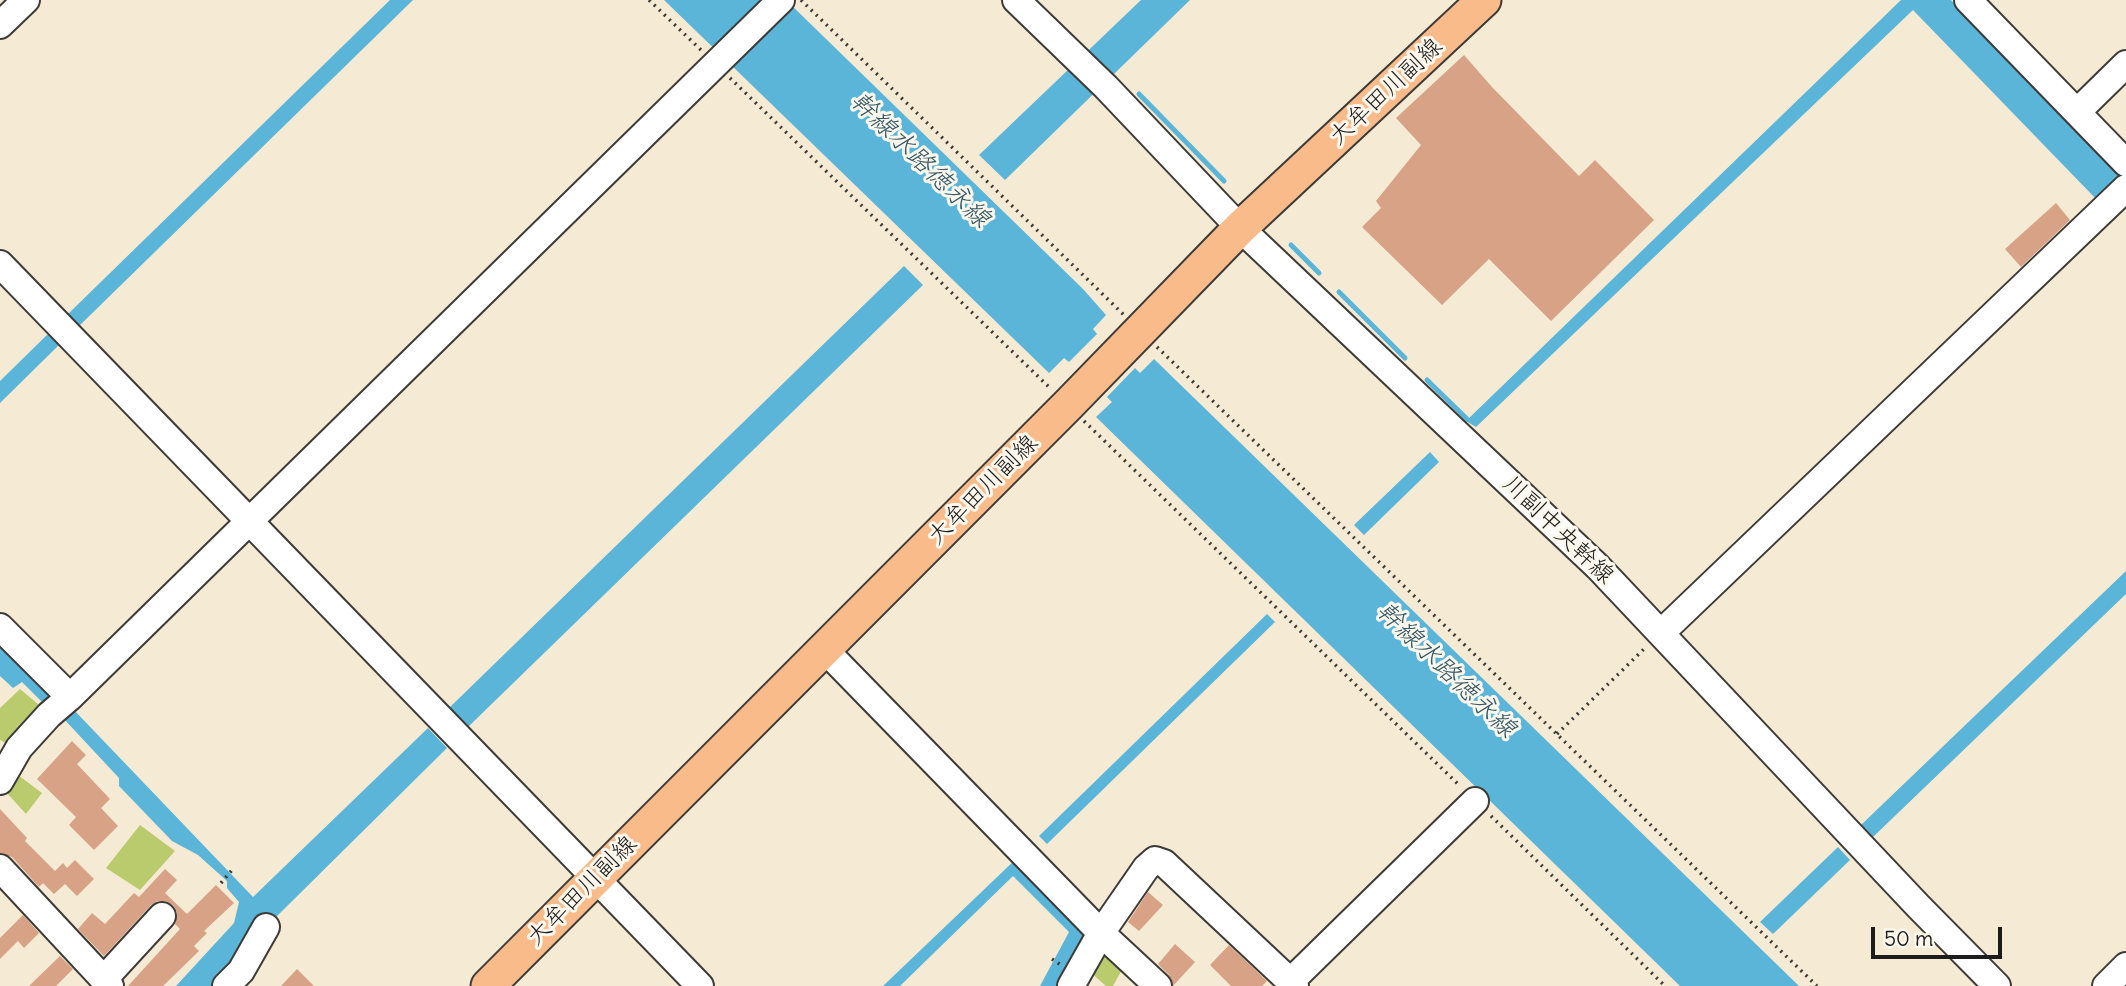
<!DOCTYPE html>
<meta charset="utf-8">
<style>
body{margin:0}
#map{position:relative;width:2126px;height:986px;overflow:hidden;background:#f5ead4;font-family:Delius,sans-serif}
canvas{display:block}
.scale{position:absolute;left:1871px;top:927px;width:131px;height:32px;box-sizing:border-box;border:4px solid #1c1c1c;border-top:0;padding-left:9px;font-size:21px;line-height:24px;white-space:nowrap;color:#1c1c1c;-webkit-text-stroke:5px #fbf7ec;paint-order:stroke}
</style>
<div id="map">
<canvas width="2126" height="986"></canvas>
<div class="scale">50 m</div>
</div>
<script>
const ctx = document.querySelector('canvas').getContext('2d');
ctx.lineJoin = 'round';
function fillPath(path, color) {
  ctx.fillStyle = color;
  ctx.fill(path, 'evenodd');
}
function trace(path, color, width, dash) {
  ctx.strokeStyle = color;
  ctx.lineWidth = width;
  ctx.lineCap = dash ? 'butt' : 'round';
  ctx.setLineDash(dash || []);
  ctx.stroke(path);
}
function drawText(font, color, halo, rows, align = 'center') {
  ctx.font = font + ' Delius,"Klee One",sans-serif';
  ctx.lineWidth = 6;
  ctx.setLineDash([]);
  ctx.textBaseline = 'middle';
  ctx.strokeStyle = halo;
  ctx.fillStyle = color;
  for (const [text, x, y, turn = 0] of rows) {
    ctx.save();
    ctx.translate(x, y);
    ctx.rotate((+turn || 0) * Math.PI / 180);
    ctx.textAlign = isNaN(turn) ? turn : align;
    if (halo) ctx.strokeText(text, 0, 0);
    ctx.fillText(text, 0, 0);
    ctx.restore();
  }
}
const green = new Path2D(`
 M20,689L45,710L10,746L0,740V708Z
 M18,775L42,793L26,814L5,791Z
 M140,825L175,851L140,890L106,868Z
 M1103,944L1125,964L1113,986H1106L1089,971Z`);
const water = new Path2D(`
 M390,0H413L78,327L67,315Z
 M664,0H786L1083,289L1106,315L1093,329L1097,334L1069,362L1064,358L1049,373Z
 M1141,0H1190L1005,180L979,155Z
 M1901,0H1951L2121,178L2098,201L1913,10L1476,427L1466,421Z
 M904,266L923,285L468,727L449,708Z
 M49,333L60,344L0,403V381Z
 M1154,359L1799,986H1680L1096,417L1112,402L1107,397L1135,368L1140,373Z
 M1430,452L1439,462L1364,535L1354,525Z
 M2126,571V594L1873,837L1861,825Z
 M1267,614L1275,622L1047,844L1039,836Z
 M0,637L57,694L45,705L22,682L13,688L0,676Z
 M73,709L253,897L428,728L447,748L273,920L212,986H176L234,923L239,902L227,888V881L198,855L172,841L119,786V778L63,718Z
 M1838,847L1850,860L1773,934L1760,922Z
 M1017,858L1089,934L1060,986H1040L1069,932L1013,876L900,986H883Z`);
const stream = new Path2D(`
 M1139,94L1224,181
 M1291,245L1319,273
 M1339,292L1405,358
 M1427,380L1467,419`);
const building = new Path2D(`
 M1464,55L1492,87L1579,176L1595,160L1654,220L1551,321L1489,259L1442,305L1362,227L1381,208L1376,201L1421,145L1396,118Z
 M2056,203L2070,220L2021,267L2005,249Z
 M72,741L86,755L77,764L110,799L101,808L118,826L94,850L69,825L76,817L37,779Z
 M0,809L27,838L25,841L55,871L63,863L67,868L75,860L94,879L77,896L65,884L54,894L43,883L39,887L12,857L0,853Z
 M165,869L177,880L165,893L187,914L216,885L234,903L204,931L207,933L194,946L199,951L163,986H128L180,929L175,924L177,912L173,905L165,901H157L151,905L104,956L78,929L92,913L105,924L134,893L139,897Z
 M1148,892L1163,905L1139,931L1128,922Z
 M23,915L39,933L24,948L18,941L0,959V938Z
 M1175,944L1195,962L1173,986L1169,975L1158,964Z
 M1229,945L1267,981L1262,986H1231L1210,965Z
 M60,956L73,969L56,986H29Z
 M297,969L314,986H281Z`);
const path = new Path2D(`
 M649,0L702,51
 M801,0L1124,315
 M730,78L1051,389
 M1157,347L1817,986
 M1084,421L1460,786
 M1557,734L1645,648
 M1491,816L1665,986
 M221,883L232,870
 M1052,959L1061,965`);
const minor = new Path2D(`
 M1016,0L1106,87L1240,228L1598,567L1919,907L1997,986
 M1968,0L2126,163
 M0,25L26,0
 M2077,112L2126,64
 M0,264L700,986
 M0,627L70,697
 M1662,632L2126,188
 M824,649L1101,933L1071,986
 M0,781L19,748L49,715L70,697L781,0
 M0,868L110,986
 M104,979L162,916
 M1291,981L1475,801
 M226,986L241,971L266,927
 M1158,986L1101,933L1146,868L1155,860L1164,863L1295,986
 M2106,986L2126,966`);
const major = new Path2D(`
 M488,986L1068,405L1240,228L1484,0`);
const streetNames = [
 ["大牟田川副線",1386,92,-43],
 ["大牟田川副線",983,490,-45],
 ["川副中央幹線",1558,530,44],
 ["大牟田川副線",582,891,-45]
];
const waterNames = [
 ["幹線水路徳永線",920,160,44],
 ["幹線水路徳永線",1446,670,44]
];
fillPath(green, '#bacb6e');
fillPath(water, '#5bb5d8');
trace(stream, '#5bb5d8', 5);
fillPath(building, '#d7a286');
trace(minor, '#3d3b38', 30);
trace(major, '#3d3b38', 37);
trace(path, '#3d3b38', 3.5, [2, 5]);
trace(minor, '#fff', 26);
trace(major, '#fabb8b', 33);
drawText('24px', '#1c1c1c', '#fbf7ec', streetNames);
drawText('italic 26px', '#355967', '#fbf7ec', waterNames);
</script>
